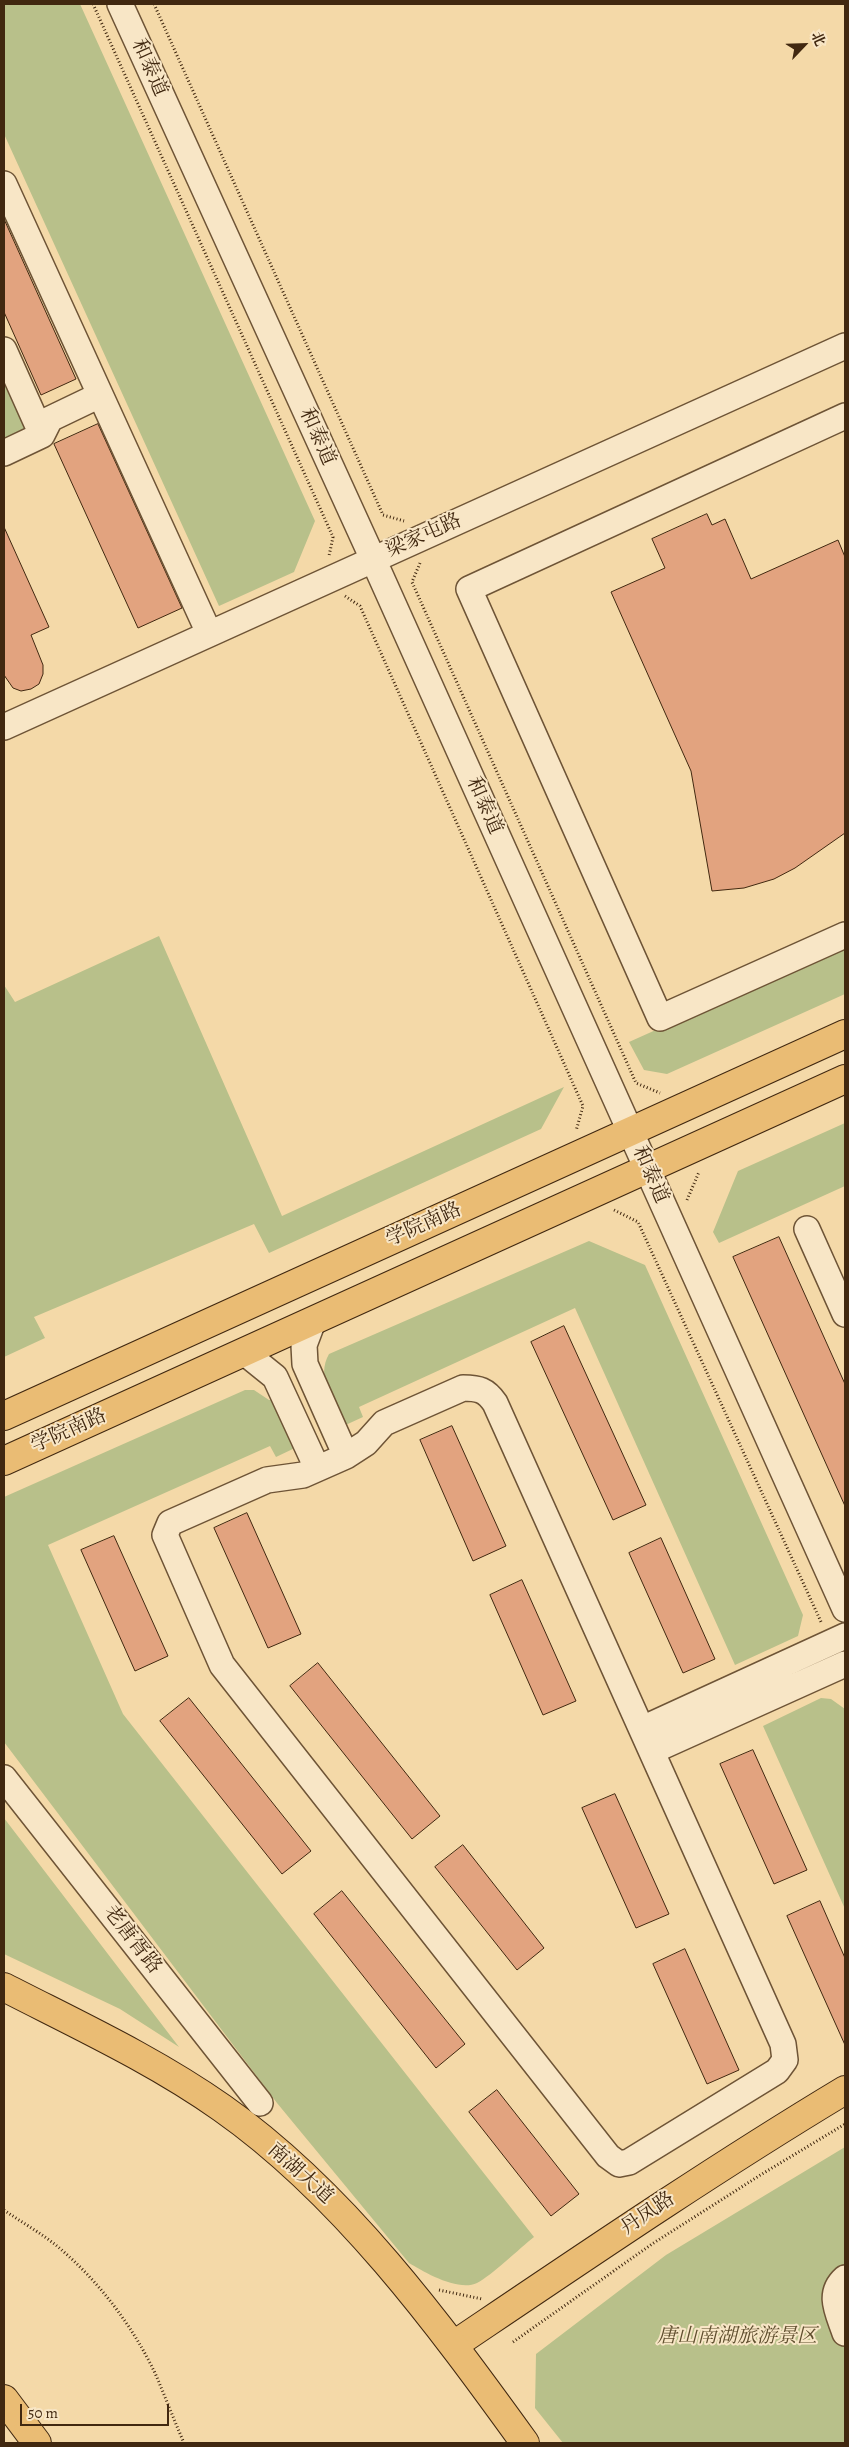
<!DOCTYPE html>
<meta charset="utf-8">
<style>
body{margin:0}
#map{position:relative;width:849px;height:2447px;overflow:hidden;background:#f4d9a8;font-family:Alegreya,"Noto Serif SC",serif}
canvas{display:block}
.frame{position:absolute;inset:0;border:5px solid #412810;pointer-events:none}
.north{position:absolute;left:779px;top:20px;width:50px;height:50px;-webkit-text-stroke:4px #f8e6c6;paint-order:stroke;rotate:66deg;font-size:14px;font-weight:700;line-height:20px;text-align:center;color:#412810}
.north::after{content:'';display:block;margin:auto;width:18px;height:22px;background:#412810;clip-path:polygon(50% 0,100% 100%,50% 72%,0 100%)}
.scale{position:absolute;left:20px;top:2404px;width:149px;height:22px;box-sizing:border-box;border:2px solid #412810;border-top:0;padding-left:6px;font-size:15px;line-height:18px;white-space:nowrap;color:#412810;-webkit-text-stroke:4px #f8e6c6;paint-order:stroke}
</style>
<div id="map">
<canvas width="849" height="2447"></canvas>
<div class="frame"></div>
<div class="north">北</div>
<div class="scale">50 m</div>
</div>
<script>
const ctx = document.querySelector('canvas').getContext('2d');
ctx.lineJoin = 'round';
function fillPath(path, color) {
  ctx.fillStyle = color;
  ctx.fill(path, 'evenodd');
}
function trace(path, color, width, dash) {
  ctx.strokeStyle = color;
  ctx.lineWidth = width;
  ctx.lineCap = dash ? 'butt' : 'round';
  ctx.setLineDash(dash || []);
  ctx.stroke(path);
}
function drawText(font, color, halo, rows, align = 'center') {
  ctx.font = font + ' Alegreya,"Noto Serif SC",serif';
  ctx.lineWidth = 4;
  ctx.setLineDash([]);
  ctx.textBaseline = 'middle';
  ctx.strokeStyle = halo;
  ctx.fillStyle = color;
  for (const [text, x, y, turn = 0] of rows) {
    ctx.save();
    ctx.translate(x, y);
    ctx.rotate((+turn || 0) * Math.PI / 180);
    ctx.textAlign = isNaN(turn) ? turn : align;
    if (halo) ctx.strokeText(text, 0, 0);
    ctx.fillText(text, 0, 0);
    ctx.restore();
  }
}
const green = new Path2D(`
 M4,4H80L315,521L294,572L219,606L4,134Z
 M4,381L26,430L4,440Z
 M159,936L282,1216L564,1087L541,1129L269,1253L254,1224L34,1317L45,1338L4,1357V985L15,1002Z
 M845,945V994L667,1074L644,1070L629,1042Z
 M845,1123V1186L719,1243L713,1232L738,1171Z
 M589,1241L645,1265L803,1615L798,1636L735,1665L575,1308L359,1407L363,1417L339,1428C332,1405 316,1376 329,1354Z
 M245,1390H254L269,1400L275,1399L297,1447L276,1457L270,1446L48,1545L123,1714L534,2237C520,2248 491,2276 477,2283C458,2292 424,2272 409,2263L277,2103L4,1742V1497Z
 M821,1698L831,1699L845,1709V1909L763,1726Z
 M4,1818L179,2047L120,2009L4,1954Z
 M845,2147V2443H563L535,2408L536,2354L666,2255Z`);
const building = new Path2D(`
 M4,219L76,379L41,395L4,312Z
 M98,424L182,608L138,628L54,444Z
 M707,514L712,525L725,519L751,579L838,540L845,557V833L795,868L774,879L744,888L712,891L691,771L611,592L665,568L652,539Z
 M4,527L49,627L31,635L43,665V674L39,684L31,689L21,691L13,688L4,675Z
 M779,1237L845,1384V1506L733,1257Z
 M564,1326L646,1505L613,1520L531,1342Z
 M452,1426L506,1546L473,1561L420,1440Z
 M247,1513L301,1634L268,1648L214,1528Z
 M114,1536L168,1656L135,1671L81,1550Z
 M661,1538L715,1659L683,1673L629,1553Z
 M522,1580L576,1701L543,1715L490,1595Z
 M318,1663L440,1816L412,1839L290,1686Z
 M189,1698L311,1851L282,1874L160,1721Z
 M753,1750L807,1870L774,1884L720,1764Z
 M615,1794L669,1914L636,1928L582,1808Z
 M463,1845L544,1948L517,1970L435,1867Z
 M342,1891L465,2044L436,2068L314,1914Z
 M820,1901L845,1958V2045L787,1916Z
 M685,1949L739,2070L707,2084L653,1964Z
 M497,2090L579,2194L551,2216L469,2112Z`);
const path = new Path2D(`
 M93,4L333,537L329,556
 M154,4L383,515L404,521
 M420,563L412,582L636,1083L660,1093
 M345,596L360,606L583,1106L576,1131
 M687,1200L699,1172
 M614,1210L638,1222L822,1624
 M4,2210C21,2222 41,2233 57,2246C98,2280 132,2325 155,2373C165,2396 174,2420 184,2443
 M439,2290L482,2299
 M513,2342L652,2244L762,2174L845,2124`);
const minor = new Path2D(`
 M120,4L373,559L845,1609
 M4,184L209,633
 M4,350L42,435L4,453
 M845,416L469,589L660,1018L845,935
 M42,435L50,419L100,395
 M4,727L845,346
 M807,1229L845,1314
 M313,1321L304,1345L305,1364L346,1456
 M244,1352L275,1377L317,1468
 M463,1388C479,1388 486,1390 495,1403L783,2044L785,2060L777,2071L629,2162L619,2164L608,2156L222,1665L165,1535L170,1523L267,1480L303,1475L346,1456L366,1443L384,1423Z
 M642,1729L845,1636
 M652,1751L845,1664
 M4,1778L260,2103
 M845,2278C827,2294 838,2312 845,2333`);
const major = new Path2D(`
 M4,1416L845,1034
 M4,1461L845,1079
 M454,2345C583,2258 712,2170 845,2090`);
const highway = new Path2D(`
 M4,1987C78,2025 154,2060 222,2108C343,2193 439,2324 525,2443
 M4,2399L37,2443`);
const streetNames = [
 ["和泰道",149,68,66],
 ["和泰道",317,437,66],
 ["梁家屯路",424,536,-24],
 ["和泰道",484,806,66],
 ["和泰道",650,1175,66],
 ["学院南路",424,1225,-24],
 ["学院南路",69,1431,-24],
 ["老唐胥路",132,1940,52],
 ["南湖大道",300,2174,42],
 ["丹凤路",648,2214,-34]
];
const parkNames = [
 ["唐山南湖旅游景区",737,2337]
];
fillPath(green, '#b8c08a');
fillPath(building, '#e2a37f');
trace(building, '#412810', 1);
trace(minor, '#6e5436', 28);
trace(major, '#412810', 30);
trace(highway, '#412810', 30);
trace(path, '#412810', 3, [1, 2.5]);
trace(minor, '#f8e6c6', 25);
trace(major, '#eabc74', 28);
trace(highway, '#eabc74', 28);
drawText('20px', '#412810', '#f8e6c6', streetNames);
drawText('italic 20px', '#5f4e2e', '#f8e6c6', parkNames);
</script>
